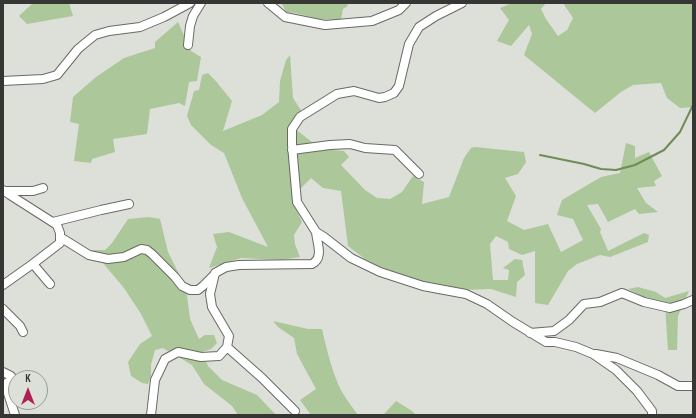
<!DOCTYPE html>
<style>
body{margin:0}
#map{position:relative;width:696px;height:418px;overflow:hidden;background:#dce0d9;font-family:"Sofia Sans Condensed",sans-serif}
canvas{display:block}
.frame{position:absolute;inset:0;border:4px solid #363735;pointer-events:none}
.north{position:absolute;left:8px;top:370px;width:40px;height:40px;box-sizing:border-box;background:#dce0d9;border:1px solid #9a9c97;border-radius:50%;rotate:0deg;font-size:11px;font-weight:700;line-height:16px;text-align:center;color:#363735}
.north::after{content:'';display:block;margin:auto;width:14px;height:18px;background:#af1f53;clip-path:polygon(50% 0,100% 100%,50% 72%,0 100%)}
</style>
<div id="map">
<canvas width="696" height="418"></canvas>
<div class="frame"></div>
<div class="north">K</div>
</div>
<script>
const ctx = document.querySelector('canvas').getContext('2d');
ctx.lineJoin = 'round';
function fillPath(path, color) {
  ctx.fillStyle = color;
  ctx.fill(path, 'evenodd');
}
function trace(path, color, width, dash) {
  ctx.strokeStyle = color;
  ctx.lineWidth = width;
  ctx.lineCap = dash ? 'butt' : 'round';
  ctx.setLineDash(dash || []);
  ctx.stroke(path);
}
const green = new Path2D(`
 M33,3H69L73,16L27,24L19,16Z
 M283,3H347L348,6L343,9L341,20L319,19L295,13L286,12L282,4Z
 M512,3H546L541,9L546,19L558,36L567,30L573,18L563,3H693V107L680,108L667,98L661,83L633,85L621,92L595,113L524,55L532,34L529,25L511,46L497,41L509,20L500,8Z
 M178,22L191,51L201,57L197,81L189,82L185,106L179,103L150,109L147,134L113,139L115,152L92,159L91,163L74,161L79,124L70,122L73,97L96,77L124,58L155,48V42Z
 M290,55L293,98L302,112L290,125L321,149L344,151L349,157L341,165L365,190L377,198L390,199L402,192L413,176L424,182L422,204L449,197L464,158L471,148L475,147L524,152L526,162L518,174L505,178L516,196L507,221L524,230L548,224L561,252L583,240L573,219L557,215L562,200L601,177L620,173L626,143L635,146V158L649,152L662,176L654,181L656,186L637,188L646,203L658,212L639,214L635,209L608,222L598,204L587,205L601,229L600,232L608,251L644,233L649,235L648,242L610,257L600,255L577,264L568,271L548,305L535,303V251L522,255L509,249L508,242L496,236L490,244L493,280H508L509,270L503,268L515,259L522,260L525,275L517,282L516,297L491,289L460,290L424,283L380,267L365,259L348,246L341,191L323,188L311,178L300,189L295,207L302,222L294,235L295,244L300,257L281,260L241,258L209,268L217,247L213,234L229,232L268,247L242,198L224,153L211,145L191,125L187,116L194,91L199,90L202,75L208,73L215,80L232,101L223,131L262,115L279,102L280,81L286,60Z
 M149,217L160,219L168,252L186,288L190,319L199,339L205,335H214L217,343L211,349L202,352L208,366L222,380L257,395L276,415H238L232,406L204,384L192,365L163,348L155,350L151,365V377L148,384L142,383L131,376L128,362L140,344L152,336L141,314L124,288L92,250H105L112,243L128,219Z
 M638,287L656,292L665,298L689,291L678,316L677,350H668L666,321L665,304L649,299L628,289Z
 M273,321L308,329H322C327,350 332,373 342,392C347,400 352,407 358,415H311L300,400L316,389L297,354L294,338L278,327Z
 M396,401L412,411L416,415H383Z`);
const stream = new Path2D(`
 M540,155L584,164L601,169L616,170L635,165L664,150L680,132L693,105`);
const minor = new Path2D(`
 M268,3L285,17L325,25L372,21L399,10L406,3
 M462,3L436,16L419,27L409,44L399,86L394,93L385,97L379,98L354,91L337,94L300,117L292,129V145L297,202L316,232L324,237L351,258L380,272L423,286L466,294L487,304L513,322L546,342H555L576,347L593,354L616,370L637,391L652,411V415
 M188,45L190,26L193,16L201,3
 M3,81L43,79L57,75L78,49L95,35L109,31L140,27L164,17L190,3
 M292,150L330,145L350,144L365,148L395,150L419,174
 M3,190L10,195L57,225L60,233V243L34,263L3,285
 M5,191H33L43,188
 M53,222L101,210L129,204
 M60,237L89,255L108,259L124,257L141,249L147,250L152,254L175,277L182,286L190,290H198L203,286L215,274
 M33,264L50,284
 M3,309L20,326L23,332
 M530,333L554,331L569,320L584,304L600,302L622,293L644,302L670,308L684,304L693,300
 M227,347L262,378L295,411
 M596,354L617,358L658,375L678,386H693
 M3,372L11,376L10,381L3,385
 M5,384L15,415
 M151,415L155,380L165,359L178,352L201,357L219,356L227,347L229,336L212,307L210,294L215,273L226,267L239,265L312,264C324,258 317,243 316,232`);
fillPath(green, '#acc799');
trace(stream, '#6e8c57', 2);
trace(minor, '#686b65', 10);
trace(minor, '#fff', 8);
</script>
